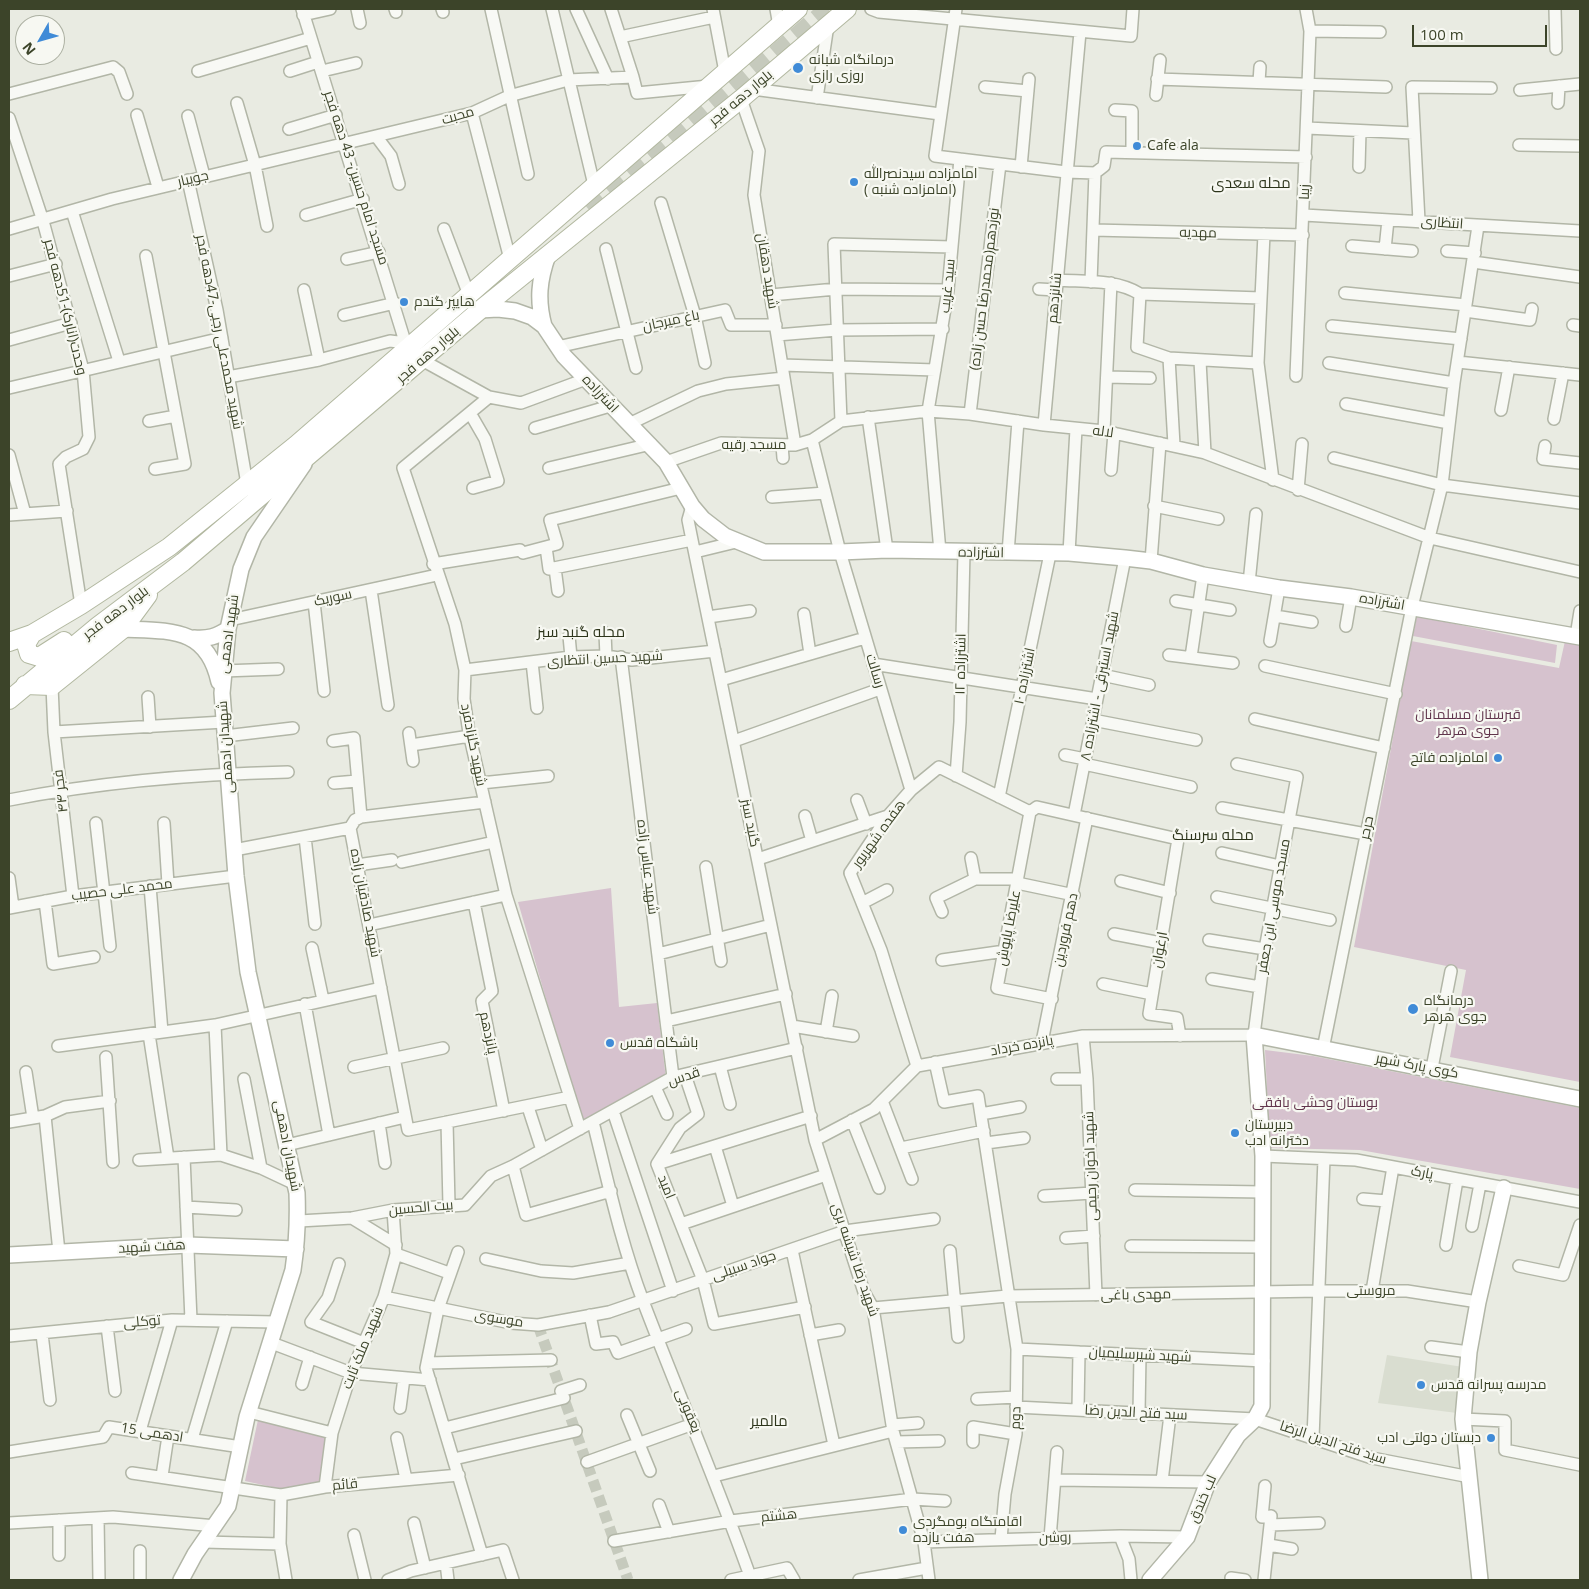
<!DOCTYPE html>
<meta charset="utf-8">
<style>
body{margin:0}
#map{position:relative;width:1589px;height:1589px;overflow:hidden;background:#e9ebe2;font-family:"Open Sans",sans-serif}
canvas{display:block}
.frame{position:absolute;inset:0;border:10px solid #3c4429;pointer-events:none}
.north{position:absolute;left:15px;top:15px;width:50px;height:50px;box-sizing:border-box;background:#f7f8f2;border:1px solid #acb0a2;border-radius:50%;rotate:232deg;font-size:14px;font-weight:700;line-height:20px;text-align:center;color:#3c4429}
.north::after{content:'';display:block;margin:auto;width:18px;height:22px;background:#408bd7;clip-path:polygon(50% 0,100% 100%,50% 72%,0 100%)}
.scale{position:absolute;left:1412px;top:25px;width:135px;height:22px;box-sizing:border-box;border:2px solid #3c4429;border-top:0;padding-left:6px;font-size:15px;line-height:18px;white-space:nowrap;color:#3c4429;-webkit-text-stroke:4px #f7f8f2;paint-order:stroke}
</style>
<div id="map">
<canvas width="1589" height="1589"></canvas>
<div class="frame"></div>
<div class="north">N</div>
<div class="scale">100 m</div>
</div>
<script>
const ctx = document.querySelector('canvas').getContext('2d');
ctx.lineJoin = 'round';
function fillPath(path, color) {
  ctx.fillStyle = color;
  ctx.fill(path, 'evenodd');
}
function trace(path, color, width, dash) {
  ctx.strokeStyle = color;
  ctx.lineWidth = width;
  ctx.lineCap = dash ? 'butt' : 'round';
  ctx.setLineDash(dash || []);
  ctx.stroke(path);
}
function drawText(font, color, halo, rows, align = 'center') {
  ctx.font = font + ' "Open Sans",Cairo,sans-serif';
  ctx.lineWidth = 4.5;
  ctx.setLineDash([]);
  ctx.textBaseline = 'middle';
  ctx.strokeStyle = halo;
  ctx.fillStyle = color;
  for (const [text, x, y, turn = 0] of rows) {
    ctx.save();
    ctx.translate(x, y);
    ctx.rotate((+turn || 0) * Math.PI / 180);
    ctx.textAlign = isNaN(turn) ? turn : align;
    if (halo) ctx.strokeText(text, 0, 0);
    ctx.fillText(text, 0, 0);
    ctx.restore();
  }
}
const built = new Path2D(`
 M1387,1355L1463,1367L1457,1413L1378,1403Z`);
const green = new Path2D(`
 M1417,616L1557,645L1555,663L1413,636Z
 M1411,641L1559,668L1565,641L1580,644V1082L1450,1057L1466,970L1354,947Z
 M611,888L619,1007L657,1003L666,1079L583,1127L518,902Z
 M1265,1050L1313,1056L1580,1108V1189L1360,1150L1270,1148Z
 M259,1415L328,1432L320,1483L281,1489L245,1481Z`);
const streetTunnel = new Path2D(`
 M538,1325L628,1580`);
const primaryTunnel = new Path2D(`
 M590,211L828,9`);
const street = new Path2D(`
 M302,9L407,348
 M357,9L360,23
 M395,9L396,12
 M442,9L443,12
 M491,9L528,174
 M552,9L594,185
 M576,9L608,79
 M611,9L633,77
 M713,9L725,72
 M776,9L779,26
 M871,9L879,12L1131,36L1133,9
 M956,9L935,156L1066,172L1095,173L1104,166L1106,152L1306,157
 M1555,9L1556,49
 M303,15L330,9
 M1310,31L1380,32
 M620,37L714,17
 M198,71L311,38
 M290,71L318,62
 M322,71L356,63
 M1157,79L1386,87
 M1259,82L1260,67
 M985,87L1028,91
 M753,89L940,114
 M1520,90L1580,84
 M9,94L113,67L119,72L127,94
 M1156,95L1160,60
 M817,98L828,25
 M741,99L759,151L754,195L795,445
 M237,103L255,165L267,226
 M1558,103L1559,86
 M1115,110L1132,111V152
 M472,113L510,259
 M137,115L158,187
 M188,116L204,176
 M9,118L43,221L83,370L89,437L83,449L66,457L59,464L81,605
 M1307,128L1413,133
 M289,129L336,115
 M376,136L391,156L399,184
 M1519,145L1580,146
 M1021,167L1029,79
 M1359,167L1360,131
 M188,180L217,310L247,484
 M661,203L695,316L705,363
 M72,211L119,361
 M306,215L363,199
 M1304,215L1580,231
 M1419,221L1412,87L1491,88
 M9,229L112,199L472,113L509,96L568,80L633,77L637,93L709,86
 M444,229L469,295
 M1093,230L1303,235
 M1264,234L1258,363L1273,480
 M1352,246L1412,251
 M606,249L636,368
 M1385,249L1388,220
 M1447,251L1475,253
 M146,256L185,464L155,469
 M347,259L379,252
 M1473,262L1580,277
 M9,276L56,264
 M1057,280C1085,282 1115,279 1140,294L1261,298
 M1091,282L1095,173
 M1039,289L1056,290
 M304,290L319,360
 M1345,293L1466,305
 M1140,294L1137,347L1169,358L1174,445
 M771,295L836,289L948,290
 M1465,311L1530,320L1532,309
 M344,315L395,303
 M1573,325L1580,326
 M1332,326L1461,339
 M777,335L837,330L943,329
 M9,340L71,323
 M557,347L725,310L731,325H776
 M1169,358L1258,363
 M422,360L489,397L521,403L586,379
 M1200,361L1205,453
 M1458,362L1580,375
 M1329,363L1454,383
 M782,365L935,370
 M1296,376L1308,84L1310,31L1306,9
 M228,377L319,360L390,341L398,342L407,348
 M1107,377L1150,378
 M9,388L222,338
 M489,397L403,468L455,624L465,670L464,699L469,733L506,895L580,1129
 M1346,404L1449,423
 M1501,410L1509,367
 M470,413L485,439L498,481L473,488
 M970,414L1000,164
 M868,417L887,550
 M1554,419L1563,373
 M149,421L176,416
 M841,421L834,244L952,247
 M629,424L698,391L726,384L784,378
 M1044,425L1080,32
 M535,428L610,406
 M1104,431L1111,283
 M812,440L840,552L911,790
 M782,445L783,458
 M1545,446L1543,459L1580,463
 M9,455L25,514
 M1334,458L1442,485L1580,503
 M666,462L721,443L795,445L812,440L841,421L928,411L970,414L1044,425L1104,431L1205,453L1430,538L1580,572
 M549,468L651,444
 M1111,470L1114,433
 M1298,490L1302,444
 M772,497L825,493
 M692,506L688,520L692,540L815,1140L864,1292L873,1308L893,1431L924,1542L929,1580
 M1154,506L1218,519
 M9,515L67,511
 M546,547L549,569L692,540
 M695,552L736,542
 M940,552L928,411L948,290L960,159
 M523,553L557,544L550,520L681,488
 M1008,553L1018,421
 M1069,553L1076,429
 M1151,561L1160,443
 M433,564L520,550
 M555,568L558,591
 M1249,583L1256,514
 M371,590L388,705
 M1176,601L1230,610
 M314,602L324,691
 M804,614L810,654
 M1275,616L1312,622
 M708,617L750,611
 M230,620L437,575
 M1346,626L1351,597
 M605,633L606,656
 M569,636L571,657
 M1576,636L1580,611
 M1270,641L1279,588
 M1169,655L1233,663
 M621,657L673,1077
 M1191,657L1203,575
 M532,662L537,708
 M873,664L1097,699
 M1265,666L1396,694
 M465,670L571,657L606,656L632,660L715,651
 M223,671L278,669
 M1102,675L1149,685
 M721,680L865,638
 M52,686L54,732L73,896
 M148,697L150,727
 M1255,719L1384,748
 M1093,720L1196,740
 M54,732L224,722
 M409,733L413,761
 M225,736L293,728
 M333,741L354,738L361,817
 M734,741L880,689
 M411,745L470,736
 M1065,755L1085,759
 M1084,764L1191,787
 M956,776L960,722L964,552
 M334,783L357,781
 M481,783L548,776
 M999,797L1050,554
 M9,800C100,782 195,774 288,772
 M857,800L866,824
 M485,802L361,817L355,820L350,828L408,1130L570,1097
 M1222,808L1366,834
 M1030,812L1037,807L1178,839L1149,1014L1177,1018L1180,1036
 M1030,812L997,988L1052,999
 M1074,815L1125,558
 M805,816L812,841
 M96,823L110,946
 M164,823L168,884
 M305,837L315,924
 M234,850L350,828
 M1222,853L1280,866
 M971,858L975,879
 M758,859L888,816
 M402,862L494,842
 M357,865L392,860
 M706,867L721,961
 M9,878L13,907
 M1121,881L1170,893
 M1017,883L1074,895
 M150,886L162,1032
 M1217,897L1330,920
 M45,901L53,964L94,957
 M474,902L492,991L482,1001L504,1111
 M864,902L887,890
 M9,908L73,896L236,876
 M942,912L936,898L975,879H1018
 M369,925L506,895
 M1114,934L1161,943
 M1209,940L1265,949
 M312,948L323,1000
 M658,954L771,925
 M942,960L1005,951
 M1212,979L1260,987
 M1103,984L1152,994
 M305,1004L329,1135
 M666,1021L786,994
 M215,1025L221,1155
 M792,1026L853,1036
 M826,1032L832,996
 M149,1034L168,1158
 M1083,1036L1087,1079L1096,1295
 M1042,1042L1087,818
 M58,1046L215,1025L381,988
 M1323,1049L1412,607L1442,485L1454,383L1478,226
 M106,1057L113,1162
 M935,1062L944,1102L978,1096L1017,1349L1016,1434L1005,1494L1001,1539
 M720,1066L730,1104
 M917,1066L881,950L850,873L888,816L911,790L939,767L1030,812
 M354,1067L443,1048
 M1432,1068L1451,971
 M26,1072L33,1118
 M685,1075L698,1114L680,1128L657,1164L703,1280L714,1324L805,1307
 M244,1079L261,1168
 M1057,1079H1087
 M655,1087L667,1114
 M882,1101L912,1179
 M528,1107L542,1150
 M613,1111L673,1291
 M981,1114L1020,1107
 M45,1116L59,1252
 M852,1120L879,1188
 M9,1122L45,1116L65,1107L110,1101
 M447,1122L449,1205
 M593,1122C608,1182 621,1243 643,1301C678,1393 717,1483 750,1576
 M379,1123L385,1163
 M815,1140L874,1109L917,1066L1083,1036L1254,1035L1265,949L1297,777L1237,764
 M986,1143L1024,1138
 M287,1145L405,1117
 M715,1146L733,1206
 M901,1148L984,1131
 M1263,1156L1356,1160L1580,1202
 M184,1157L191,1320
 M139,1160L221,1155L261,1168L295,1184
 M657,1164L811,1116
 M513,1166L526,1215L611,1191
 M1135,1190L1263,1192
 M1044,1196L1092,1193
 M1363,1199L1387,1201
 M186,1207L236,1210
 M352,1218L396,1245
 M299,1221L352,1218L393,1210L465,1205L491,1176L513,1166L673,1077L797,1048
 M681,1224L826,1175
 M1472,1226L1480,1184
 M1066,1238L1094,1236
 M1446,1245L1457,1180
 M1131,1246L1263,1247
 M792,1250L834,1445
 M950,1251L958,1337
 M458,1252L438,1309L426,1368L482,1555
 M396,1254L449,1273
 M486,1259L541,1271L573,1273L630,1263
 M339,1264L328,1298L311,1322L364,1343
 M1519,1266L1563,1275L1580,1225
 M1372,1291L1393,1167
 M384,1297L511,1323L538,1325L609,1312L845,1231L934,1219
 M873,1308L1008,1296L1320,1291H1407L1478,1302
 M590,1315L596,1344L613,1342L618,1353L686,1329
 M107,1326L115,1391
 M42,1334L50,1400
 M810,1335L839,1330
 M9,1336L172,1320L275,1322
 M269,1342L351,1373L430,1380
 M1431,1347L1469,1352
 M1017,1349L1264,1361
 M427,1363L551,1360
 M302,1384L310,1357
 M561,1391L580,1385
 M977,1399L1016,1397
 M1016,1407L1255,1419L1372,1458L1470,1477
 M400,1408L404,1378
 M1078,1409L1079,1352
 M249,1412L332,1433
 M1139,1413L1140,1355
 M627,1415L650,1471
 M1463,1419L1505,1421V1450L1580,1465
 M892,1425L918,1423
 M445,1428L564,1398
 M140,1431L172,1320
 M397,1438L406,1479
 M1313,1438L1324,1159
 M192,1439L227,1321
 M896,1442L939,1441
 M973,1442V1427L1016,1434
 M9,1452L103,1437L109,1427L241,1447
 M454,1459L576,1431
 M587,1462L693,1424
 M132,1473L281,1495L325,1487L459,1475
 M162,1476L168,1436
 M714,1476L893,1431
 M1055,1480L1208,1482
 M1162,1481L1170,1415
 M325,1487L332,1433L351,1373L384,1297L396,1254L393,1210
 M281,1495L280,1544L286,1580
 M659,1505L669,1532
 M98,1518L99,1580
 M9,1523L113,1517L216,1526
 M414,1523L425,1568
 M1271,1525L1319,1523
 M354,1535L365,1580
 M1120,1536L1129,1559L1131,1580
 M1050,1538L1057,1452
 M614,1541L731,1521L913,1499L945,1501
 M204,1542L280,1544
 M924,1542L1120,1536L1187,1537
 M1269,1545L1292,1549
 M140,1551V1580
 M59,1555V1520
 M446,1563L448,1580
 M1231,1578L1245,1580
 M388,1580L411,1571L503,1550L513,1580
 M731,1580L787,1568L794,1580
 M859,1580L927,1568
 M1264,1580L1271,1516L1262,1517L1265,1486`);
const secondary = new Path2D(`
 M480,310L498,309L515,311L532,317L544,326L564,356L666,462L692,506L703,519L725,536L764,552H840L887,550L1069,553L1125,558L1151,561L1203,575L1279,588L1351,597L1580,637
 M544,326C537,300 539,280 548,255
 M123,629C171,631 207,627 219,682
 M194,638C208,639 216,637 228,629
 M9,1255L188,1245L296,1249
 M181,1580L195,1554L228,1506L247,1417L293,1270C297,1243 298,1219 297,1193L248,972L236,876L222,693L228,629L241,569L254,537L304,464
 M1150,1580L1187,1537L1208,1482L1238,1435L1255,1419L1262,1406L1263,1156L1254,1035L1580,1099
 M1480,1580L1463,1419L1469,1352L1478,1302L1504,1188`);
const primary = new Path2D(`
 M32,634L26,644L29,654L39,657L64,641
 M9,642L32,634L81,605L169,547L296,445L798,9
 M25,685L52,686L123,629L148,595
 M9,700L98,626L183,562L480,310L741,99L847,9`);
const markers = [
 [798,68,6,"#408bd7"],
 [1137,146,5,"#408bd7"],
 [854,182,5,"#408bd7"],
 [404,302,5,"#408bd7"],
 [1498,758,5,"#408bd7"],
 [1413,1009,6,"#408bd7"],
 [610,1043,5,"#408bd7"],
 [1235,1133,5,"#408bd7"],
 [1421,1385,5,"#408bd7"],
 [1491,1438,5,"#408bd7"],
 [903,1530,5,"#408bd7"]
];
const poiNames = [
 ["درمانگاه شبانه",809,60],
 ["روزی رازی",809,76],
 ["Cafe ala",1147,146],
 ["امامزاده سیدنصرالله",864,174],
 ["( امامزاده شنبه)",864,190],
 ["هایپر گندم",414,302],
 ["امامزاده فاتح",1488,758,"right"],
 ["درمانگاه",1424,1001],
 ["جوی هرهر",1424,1017],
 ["باشگاه قدس",620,1043],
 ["دبیرستان",1245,1125],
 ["دخترانه ادب",1245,1141],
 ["مدرسه پسرانه قدس",1431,1385],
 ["دبستان دولتی ادب",1481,1438,"right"],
 ["اقامتگاه بومگردی",913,1522],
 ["هفت یازده",913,1538]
];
const streetNames = [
 ["بلوار دهه فجر",741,98,-40],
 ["محبت",458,116,-16],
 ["مسجد امام حسین- 43 دهه فجر",356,178,72],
 ["جویبار",193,179,-13],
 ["زیبا",1305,192,-88],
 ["انتظاری",1442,223,4],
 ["مهدیه",1198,233,1],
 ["شهید دهقان",767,271,81],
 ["سید غریب",948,286,-84],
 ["نوزدهم(محمدرضا حسن زاده)",985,289,-83],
 ["شانزدهم",1055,298,-85],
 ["وحدت(انارک)-51دهه فجر",65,307,76],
 ["باغ میرجان",671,321,-12],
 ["شهید محمدعلی رجبی-47دهه فجر",219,332,79],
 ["بلوار دهه فجر",428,355,-41],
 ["اشترزاده",600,394,47],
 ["لاله",1103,432,8],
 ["مسجد رقیه",754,445],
 ["اشترزاده",981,553,1],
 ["سوریک",333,598,-12],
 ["اشترزاده",1382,602,10],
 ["بلوار دهه فجر",116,613,-37],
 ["شهید ادهمی",229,634,-82],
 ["شهید حسین انتظاری",605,659,-3],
 ["اشترزاده ۱۲",961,664,-89],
 ["رسالت",875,671,73],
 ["اشترزاده ۱۰",1025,676,-78],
 ["شهید استبرقی - اشترزاده ۸",1100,686,-79],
 ["شهید گلزادفرد",473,745,79],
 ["شهیدان ادهمی",226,747,-94],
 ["فجر ۴۴",61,791,-97],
 ["گنبد سبز",750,823,79],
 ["حرحر",1367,828,-78],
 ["هفده شهریور",879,834,-54],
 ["شهید عباس زاده",647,867,83],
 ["محمد علی حصیب",122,890,-7],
 ["شهید صادقیان زاده",365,903,79],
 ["مسجد موسی ابن جعفر",1274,906,-80],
 ["علیرضا پاپوش",1009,928,-79],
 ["دهم فروردین",1066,930,-78],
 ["ارغوان",1160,950,-80],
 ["پانزدهم",488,1033,78],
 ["پانزده خرداد",1022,1046,-10],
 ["کوی پارک شهر",1417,1066,11],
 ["قدس",684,1077,-18],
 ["شهیدان ادهمی",287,1146,79],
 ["شهید اخوان رحیمی",1091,1166,-92],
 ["پارک",1422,1173,11],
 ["امید",666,1187,68],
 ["بیت الحسین",421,1208,-5],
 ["هفت شهید",152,1247,-3],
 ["شهید رضا شیشه بری",855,1260,71],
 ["جواد سبیلی",744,1266,-19],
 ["مروستی",1371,1291],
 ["مهدی باغی",1136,1295,-1],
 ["موسوی",499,1319,9],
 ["توکلی",142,1322,-5],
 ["شهید ملک ثابت",363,1348,-68],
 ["شهید شیرسلیمیان",1140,1355,3],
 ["یعقوبی",688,1411,68],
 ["سید فتح الدین رضا",1136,1413,3],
 ["دوم",1016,1418,-88],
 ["ادهمی 15",152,1433,9],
 ["سید فتح الدین الرضا",1333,1443,18],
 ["قائم",345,1485,-5],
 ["لب خندق",1203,1499,-67],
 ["هشتم",779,1516,-6],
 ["روشن",1055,1538,-2]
];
const parkNames = [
 ["قبرستان مسلمانان",1468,715],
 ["جوی هرهر",1468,731],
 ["بوستان وحشی بافقی",1315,1103]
];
const neighbourhoodNames = [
 ["محله سعدی",1251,184],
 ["محله گنبد سبز",581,633],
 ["محله سرسنگ",1213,836],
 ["مالمیر",769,1422]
];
fillPath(built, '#d9ddd0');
fillPath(green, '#d6c2ce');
trace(streetTunnel, '#c6cabd', 11, [11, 5.5]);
trace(primaryTunnel, '#c6cabd', 18, [18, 9]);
trace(street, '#b2b6a7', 14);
trace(secondary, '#b2b6a7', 18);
trace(primary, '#b2b8a0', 20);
trace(street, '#f8f9f5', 11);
trace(secondary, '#fff', 15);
trace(primary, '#fff', 18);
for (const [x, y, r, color] of markers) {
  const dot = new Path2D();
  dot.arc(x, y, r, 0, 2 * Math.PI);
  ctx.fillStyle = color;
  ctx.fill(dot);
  trace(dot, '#f7f8f2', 2);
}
drawText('14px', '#3c4429', '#f7f8f2', poiNames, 'left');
drawText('14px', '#3c4429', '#f7f8f2', streetNames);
drawText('14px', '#61354c', '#f7f8f2', parkNames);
drawText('15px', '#2d351b', '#f7f8f2', neighbourhoodNames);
</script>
